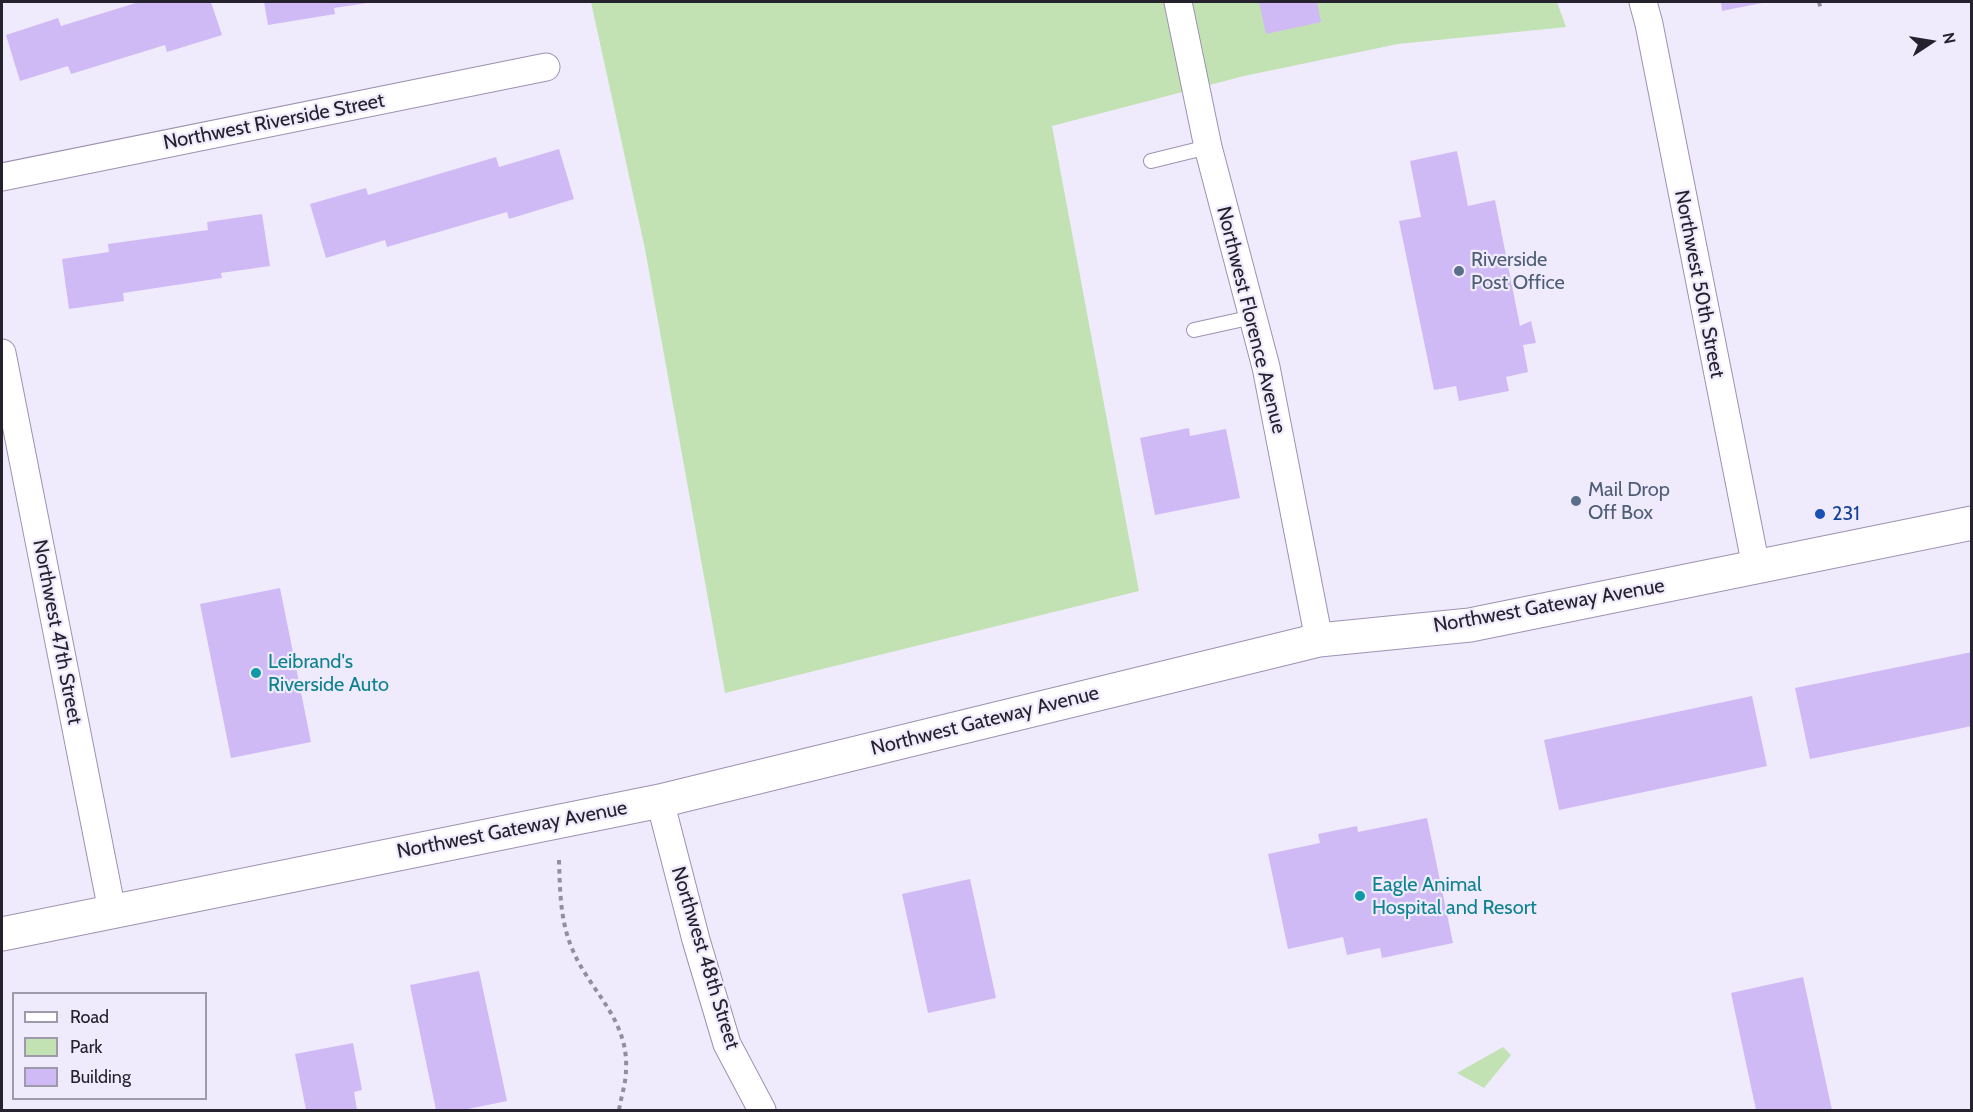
<!DOCTYPE html>
<style>
body{margin:0}
#map{position:relative;width:1973px;height:1112px;overflow:hidden;background:#f0eafd;font-family:Cabin,sans-serif}
canvas{display:block}
.frame{position:absolute;inset:0;border:3px solid #25212d;pointer-events:none}
.legend{position:absolute;left:12px;top:992px;width:195px;height:108px;box-sizing:border-box;background:#f0eafd;border:2px solid #9f9aaa;margin:0;padding:8px 10px;list-style:none;font-size:18px;color:#25212d}
.legend li{display:flex;align-items:center;gap:12px;height:30px}
.legend b{width:30px;border:2px solid #9f9aaa}
.north{position:absolute;left:1901px;top:12px;width:60px;height:60px;-webkit-text-stroke:4px #f0eafd;paint-order:stroke;rotate:78deg;font-size:16px;font-weight:700;line-height:24px;text-align:center;color:#25212d}
.north::after{content:'';display:block;margin:auto;width:21px;height:27px;background:#25212d;clip-path:polygon(50% 0,100% 100%,50% 72%,0 100%)}
</style>
<div id="map">
<canvas width="1973" height="1112"></canvas>
<div class="frame"></div>
<ul class="legend">
<li><b style="height:8px;background:#fff"></b>Road</li>
<li><b style="height:16px;background:#c2e2b4"></b>Park</li>
<li><b style="height:16px;background:#d0baf5"></b>Building</li>
</ul>
<div class="north">N</div>
</div>
<script>
const ctx = document.querySelector('canvas').getContext('2d');
ctx.lineJoin = 'round';
function fillPath(path, color) {
  ctx.fillStyle = color;
  ctx.fill(path, 'evenodd');
}
function trace(path, color, width, dash) {
  ctx.strokeStyle = color;
  ctx.lineWidth = width;
  ctx.lineCap = dash ? 'butt' : 'round';
  ctx.setLineDash(dash || []);
  ctx.stroke(path);
}
function drawText(font, color, halo, rows, align = 'center') {
  ctx.font = font + ' Cabin,sans-serif';
  ctx.lineWidth = 4.5;
  ctx.setLineDash([]);
  ctx.textBaseline = 'middle';
  ctx.strokeStyle = halo;
  ctx.fillStyle = color;
  for (const [text, x, y, turn = 0] of rows) {
    ctx.save();
    ctx.translate(x, y);
    ctx.rotate((+turn || 0) * Math.PI / 180);
    ctx.textAlign = isNaN(turn) ? turn : align;
    if (halo) ctx.strokeText(text, 0, 0);
    ctx.fillText(text, 0, 0);
    ctx.restore();
  }
}
const green = new Path2D(`
 M591,2H1557L1566,27L1398,44L1244,76L1052,126L1139,591L725,693L645,249Z
 M1503,1047L1511,1055L1484,1088L1457,1073Z`);
const building = new Path2D(`
 M139,2H211L222,35L167,52L165,45L71,74L68,66L20,81L6,35L58,18L61,26Z
 M264,2H367V3L334,8L335,14L268,25Z
 M1259,2H1317L1321,22L1266,34Z
 M1721,2H1762V3L1722,11Z
 M559,149L574,199L509,219L507,212L387,247L385,240L326,258L310,204L366,188L368,195L496,157L499,167Z
 M1457,151L1468,206L1495,200L1520,326L1531,321L1536,343L1523,345L1528,372L1506,377L1509,391L1459,401L1456,386L1434,390L1399,221L1421,217L1410,161Z
 M262,214L270,266L221,273L222,278L123,293L124,301L69,309L62,259L109,252L108,244L208,230L207,222Z
 M1189,428L1190,436L1226,429L1240,498L1155,515L1140,438Z
 M280,588L311,742L231,758L200,604Z
 M1972,652V726L1810,759L1795,688Z
 M1752,696L1767,766L1559,810L1544,740Z
 M1427,818L1453,943L1382,958L1380,948L1347,955L1343,937L1288,949L1268,854L1320,843L1318,834L1357,826L1358,832Z
 M970,879L996,998L928,1013L902,894Z
 M479,971L507,1101L463,1110H436L410,985Z
 M1803,977L1832,1110H1756L1731,993Z
 M353,1043L362,1090L354,1092L357,1110H306L295,1054Z`);
const path = new Path2D(`
 M1819,2L1821,10
 M559,860C560,890 560,918 571,946C588,990 629,1018 626,1070C626,1083 621,1097 619,1110`);
const lane = new Path2D(`
 M1151,161L1208,147
 M1194,330L1253,317`);
const street = new Path2D(`
 M1178,2L1208,147L1266,367L1319,640
 M1643,2L1649,24L1756,567
 M2,177L546,67
 M2,353L112,911
 M660,801L696,940L727,1044L762,1110`);
const secondary = new Path2D(`
 M2,934L660,801L1319,640L1470,625L1972,523`);
const markers = [
 [1459,271,6,"#5c6f8a"],
 [1576,501,6,"#5c6f8a"],
 [1820,514,6,"#1a4fb4"],
 [256,673,6,"#0f9aa8"],
 [1360,896,6,"#0f9aa8"]
];
const streetNames = [
 ["Northwest Riverside Street",274,122,-11],
 ["Northwest 50th Street",1699,284,79],
 ["Northwest Florence Avenue",1251,320,76],
 ["Northwest Gateway Avenue",1549,606,-10],
 ["Northwest 47th Street",57,632,79],
 ["Northwest Gateway Avenue",985,721,-14],
 ["Northwest Gateway Avenue",512,830,-11],
 ["Northwest 48th Street",705,958,73]
];
const serviceNames = [
 ["Riverside",1471,260],
 ["Post Office",1471,283],
 ["Mail Drop",1588,490],
 ["Off Box",1588,513]
];
const transitNames = [
 ["231",1832,514]
];
const cultureNames = [
 ["Leibrand's",268,662],
 ["Riverside Auto",268,685],
 ["Eagle Animal",1372,885],
 ["Hospital and Resort",1372,908]
];
fillPath(green, '#c2e2b4');
fillPath(building, '#d0baf5');
trace(lane, '#9d92b1', 16);
trace(street, '#9d92b1', 29);
trace(secondary, '#9d92b1', 35);
trace(path, '#938e9e', 4, [4.5, 4.5]);
trace(lane, '#fff', 14);
trace(street, '#fff', 27);
trace(secondary, '#fff', 33);
for (const [x, y, r, color] of markers) {
  const dot = new Path2D();
  dot.arc(x, y, r, 0, 2 * Math.PI);
  ctx.fillStyle = color;
  ctx.fill(dot);
  trace(dot, '#f0eafd', 2);
}
drawText('20px', '#25212d', '#f0eafd', streetNames);
drawText('20px', '#4e5e75', '#f0eafd', serviceNames, 'left');
drawText('20px', '#164399', '#f0eafd', transitNames, 'left');
drawText('20px', '#0d838f', '#f0eafd', cultureNames, 'left');
</script>
